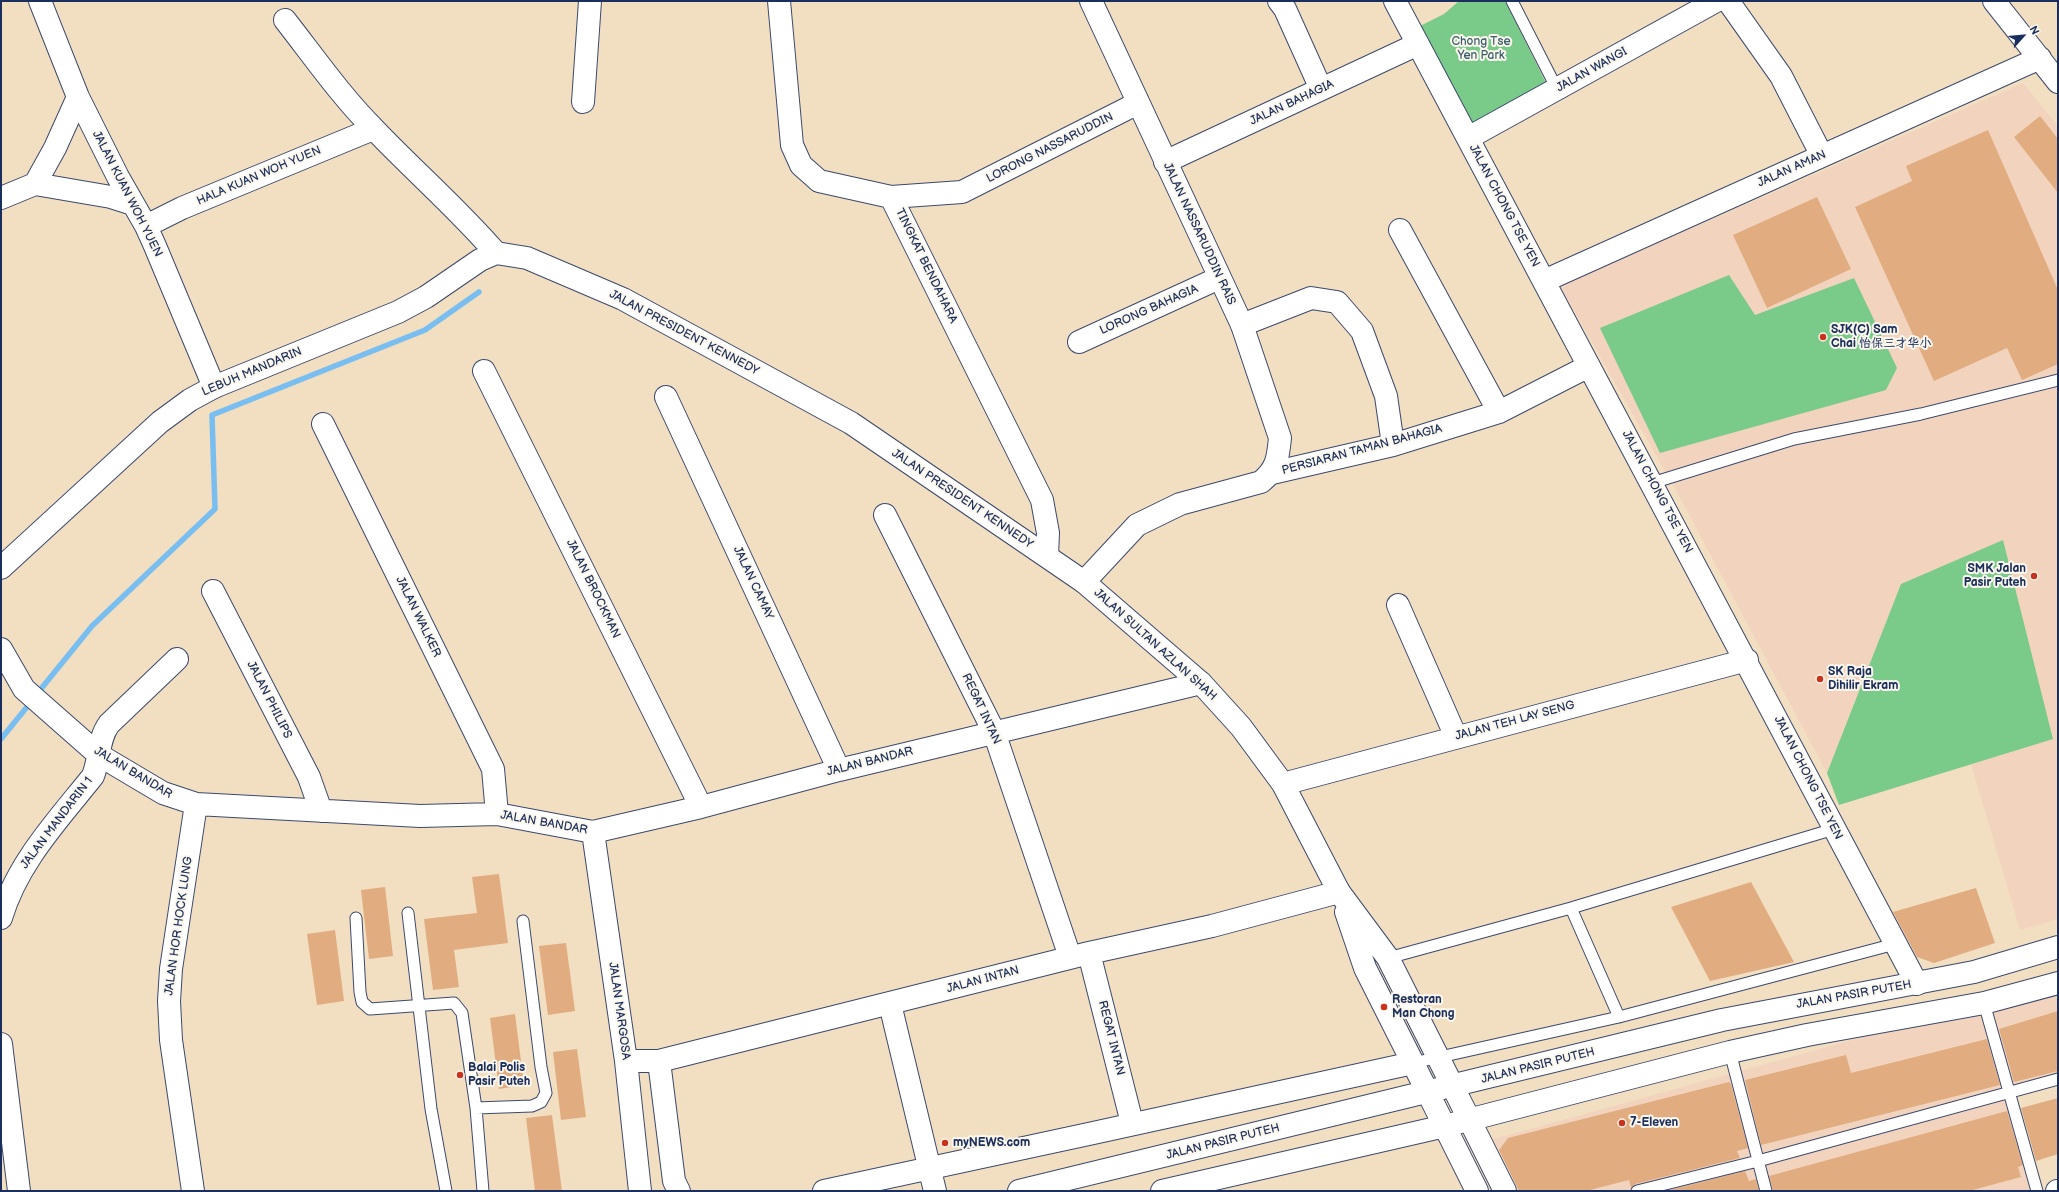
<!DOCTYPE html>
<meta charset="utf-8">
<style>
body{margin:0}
#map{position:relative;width:2059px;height:1192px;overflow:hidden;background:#f2dec1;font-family:"Balsamiq Sans",sans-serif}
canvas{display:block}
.frame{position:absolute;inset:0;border:2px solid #1b2f5e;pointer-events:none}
.north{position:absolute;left:2003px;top:16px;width:40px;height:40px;-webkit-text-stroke:3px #fbf7ec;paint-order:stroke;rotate:63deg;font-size:11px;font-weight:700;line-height:16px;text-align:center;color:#1b2f5e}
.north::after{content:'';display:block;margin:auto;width:14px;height:18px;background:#1b2f5e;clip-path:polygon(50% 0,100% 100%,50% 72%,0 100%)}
</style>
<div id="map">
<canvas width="2059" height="1192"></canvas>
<div class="frame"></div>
<div class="north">N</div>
</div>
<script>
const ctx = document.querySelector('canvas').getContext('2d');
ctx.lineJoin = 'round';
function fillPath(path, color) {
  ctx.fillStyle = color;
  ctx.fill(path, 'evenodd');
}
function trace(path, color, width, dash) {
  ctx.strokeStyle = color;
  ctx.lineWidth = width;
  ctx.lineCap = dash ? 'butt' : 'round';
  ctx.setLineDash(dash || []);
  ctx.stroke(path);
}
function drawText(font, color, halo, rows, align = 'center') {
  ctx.font = font + ' "Balsamiq Sans","LXGW WenKai TC",sans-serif';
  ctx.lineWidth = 4;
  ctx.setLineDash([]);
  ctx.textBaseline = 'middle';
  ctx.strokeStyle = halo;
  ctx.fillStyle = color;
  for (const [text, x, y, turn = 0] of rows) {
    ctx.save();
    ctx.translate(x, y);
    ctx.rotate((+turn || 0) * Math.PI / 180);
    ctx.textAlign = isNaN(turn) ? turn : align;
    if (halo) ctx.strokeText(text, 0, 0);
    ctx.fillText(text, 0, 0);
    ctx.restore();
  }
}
const built = new Path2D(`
 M2023,83L2058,126V919L2020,930L1971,764L2053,738L2001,542L1901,584L1827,773L1678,494L1560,286Z
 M2058,983V1077L2012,1091L2038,1191H1503L1480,1143Z`);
const green = new Path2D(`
 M1459,1H1505L1546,83L1472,126L1420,26L1444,14Z
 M1729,275L1755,315L1854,278L1897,368L1886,390L1660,453L1600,328Z
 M2003,540L2053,739L1839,805L1827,773L1901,584Z`);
const stream = new Path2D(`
 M36,695L92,626L215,509L212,415L425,330L479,292
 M1,739L31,702`);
const building = new Path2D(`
 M2040,116L2058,139V193L2014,137Z
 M1988,130L2058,290V364L2022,380L2007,348L1934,381L1855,207L1912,181L1906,166Z
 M1817,197L1851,269L1767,308L1733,235Z
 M499,874L508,943L454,950L459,987L433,990L424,919L477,913L472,877Z
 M1751,882L1794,962L1710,981L1671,907Z
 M385,887L393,956L369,959L361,890Z
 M1976,888L1995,943L1934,963L1917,957L1893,912Z
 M335,930L344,1001L317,1005L307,934Z
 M566,943L575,1011L548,1015L539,946Z
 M2058,1011V1071L2014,1082L1999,1029Z
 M515,1014L524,1085L499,1089L490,1018Z
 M1987,1039L2000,1085L1761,1145L1745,1080L1846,1055L1851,1073Z
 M577,1049L586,1117L561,1120L553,1052Z
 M1729,1082L1731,1084L1748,1148L1737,1151L1740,1158L1635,1184L1631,1188L1629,1180L1586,1191H1519L1499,1150L1508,1138Z
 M2058,1098V1154L2036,1161L2021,1108Z
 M2007,1111L2023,1165L2018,1167L2021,1177L1969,1191H1773L1769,1176Z
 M552,1115L562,1191H535L526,1118Z
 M1745,1171L1749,1181L1756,1179L1759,1191H1666Z`);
const service = new Path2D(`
 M1512,1L1557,89
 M1652,483L1794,439L1921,414L2058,380
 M1571,908L1619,1017
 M408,913L431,1109L446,1191
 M356,918L360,992L362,1002L370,1009L454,1003L462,1013L476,1108L483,1191
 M1388,958L1571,908L1834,829
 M1984,1003L2037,1191
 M1730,1052L1766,1191
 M1413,1063L1619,1017L1895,944
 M476,1108L532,1106L541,1102L546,1093L541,1067L523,921
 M1637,1191L1758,1161L2058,1079`);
const minor = new Path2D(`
 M40,1L78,97L118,177L146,226L155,246L214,387
 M779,1L792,145L801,165L819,181L891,197L1042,500L1048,533L1047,556
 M1279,1L1285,9L1321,89
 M1395,1L1917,984
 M1728,1L1781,76L1822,156
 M1994,1L2058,82
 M285,20C314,57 341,96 374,129C414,171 458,209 496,253
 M583,102L590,1
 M1468,138L1716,1
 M1165,162L1418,44
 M35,184L111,197L133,204
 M891,197L962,192L1138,103
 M1,198L35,184L55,148L78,97
 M146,226L182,208L373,129
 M1400,230L1499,412
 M1544,281L2040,58
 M1242,325L1311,298L1337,302L1362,331L1386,396L1393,445
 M1079,342L1219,278
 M484,371L701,807
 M666,397L839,770
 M323,424L493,769L497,814
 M1272,473L1393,445L1499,412L1589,366
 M885,515L994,732L1070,957
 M213,591L309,777L321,811
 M1398,605L1456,737
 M1,649L24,689L99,755L163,793L196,804L420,816L497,814L593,832L701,807L839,770L1201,683
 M1283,784L1747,660
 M593,832L626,1061L640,1191
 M1,918C17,863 58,820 93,776C100,758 98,739 109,724L177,659
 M1089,953L1132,1123
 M890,1004L935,1191
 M1,1044L19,1191
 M626,1061H659L1089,953L1212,926L1339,892
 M659,1061L674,1181L679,1191
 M193,1191L171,1040L169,1001L171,969L196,804
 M824,1191C1021,1150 1216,1105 1413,1063
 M2057,1191H2058`);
const tertiary = new Path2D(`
 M1,568L160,422L190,400L214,387L398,312L426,297L480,260L496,253L527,258L623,299L851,423L1084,582`);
const secondary = new Path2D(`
 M1091,1L1242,325L1280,438C1278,458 1277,469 1261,482L1180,504L1137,525L1084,582L1201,683L1241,727L1283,784L1339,892L1388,958L1453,1087
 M1346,912L1365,968L1428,1093`);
const primary = new Path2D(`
 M1453,1087L1505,1191
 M1428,1093L1477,1191
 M1019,1191L1722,1020L1974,972L2058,947
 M1162,1191L1445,1126L1730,1052L1807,1035L1984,1003L2058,983`);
const markers = [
 [1823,337,4,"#c8321e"],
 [2034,576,4,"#c8321e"],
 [1820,679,4,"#c8321e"],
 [1384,1007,4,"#c8321e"],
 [460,1075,4,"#c8321e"],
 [1622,1123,4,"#c8321e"],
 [945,1143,4,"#c8321e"]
];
const parkNames = [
 ["Chong Tse",1481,42],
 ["Yen Park",1481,56]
];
const streetNames = [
 ["JALAN WANGI",1592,70,-29],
 ["JALAN BAHAGIA",1292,103,-25],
 ["LORONG NASSARUDDIN",1050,148,-27],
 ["JALAN AMAN",1792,169,-24],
 ["HALA KUAN WOH YUEN",259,176,-23],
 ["JALAN KUAN WOH YUEN",127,194,63],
 ["JALAN CHONG TSE YEN",1504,206,62],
 ["JALAN NASSARUDDIN RAIS",1199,234,65],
 ["TINGKAT BENDAHARA",926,266,64],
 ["LORONG BAHAGIA",1149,310,-24],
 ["JALAN PRESIDENT KENNEDY",684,333,28],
 ["LEBUH MANDARIN",252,372,-23],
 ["PERSIARAN TAMAN BAHAGIA",1362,450,-15],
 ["JALAN CHONG TSE YEN",1657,492,62],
 ["JALAN PRESIDENT KENNEDY",962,499,34],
 ["JALAN CAMAY",753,583,65],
 ["JALAN BROCKMAN",593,589,64],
 ["JALAN WALKER",418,617,64],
 ["JALAN SULTAN AZLAN SHAH",1155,645,42],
 ["JALAN PHILIPS",269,700,63],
 ["REGAT INTAN",981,709,65],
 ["JALAN TEH LAY SENG",1515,721,-15],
 ["JALAN BANDAR",870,762,-14],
 ["JALAN BANDAR",133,773,31],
 ["JALAN CHONG TSE YEN",1808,778,63],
 ["JALAN MANDARIN 1",57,823,-53],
 ["JALAN BANDAR",544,823,10],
 ["JALAN HOR HOCK LUNG",179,926,-82],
 ["JALAN INTAN",983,980,-15],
 ["JALAN PASIR PUTEH",1854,995,-10],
 ["JALAN MARGOSA",619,1011,82],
 ["REGAT INTAN",1111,1038,76],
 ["JALAN PASIR PUTEH",1538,1066,-14],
 ["JALAN PASIR PUTEH",1223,1142,-14]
];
const poiNames = [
 ["SJK(C) Sam",1831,330],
 ["Chai 怡保三才华小",1831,344],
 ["SMK Jalan",2026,569,"right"],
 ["Pasir Puteh",2026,583,"right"],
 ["SK Raja",1828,672],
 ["Dihilir Ekram",1828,686],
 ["Restoran",1392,1000],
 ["Man Chong",1392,1014],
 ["Balai Polis",468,1068],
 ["Pasir Puteh",468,1082],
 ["7-Eleven",1630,1123],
 ["myNEWS.com",953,1143]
];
fillPath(built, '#f2d4be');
fillPath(green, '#7aca8a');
trace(stream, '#79bef0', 5.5);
fillPath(building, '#e1ad80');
trace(service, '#3b496d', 13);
trace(minor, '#3b496d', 24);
trace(tertiary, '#3b496d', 24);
trace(secondary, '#3b496d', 24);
trace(primary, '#3b496d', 24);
trace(service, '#fff', 11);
trace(minor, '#fff', 22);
trace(tertiary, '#fff', 22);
trace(secondary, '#fff', 22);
trace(primary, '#fff', 22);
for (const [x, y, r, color] of markers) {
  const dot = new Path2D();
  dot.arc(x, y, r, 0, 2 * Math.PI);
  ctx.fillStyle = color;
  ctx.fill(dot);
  trace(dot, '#fbf7ec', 1.5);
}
drawText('12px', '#385e6b', '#fbf7ec', parkNames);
drawText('12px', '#1b2f5e', '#fbf7ec', streetNames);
drawText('bold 12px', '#1b2f5e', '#fbf7ec', poiNames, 'left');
</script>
